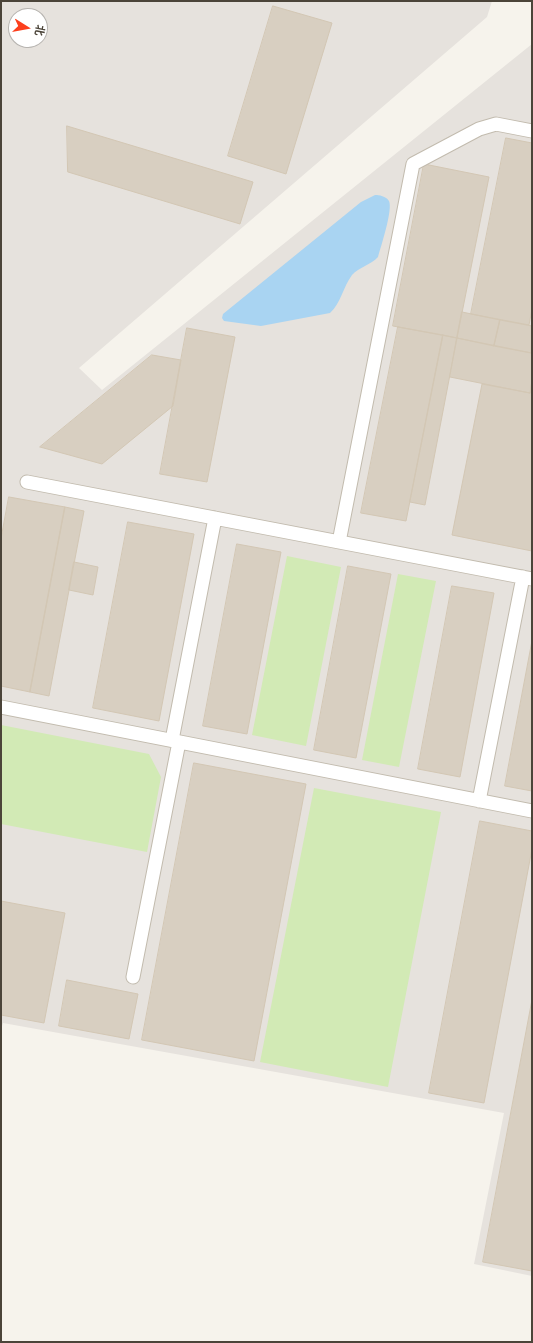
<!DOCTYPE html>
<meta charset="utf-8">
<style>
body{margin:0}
#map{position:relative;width:533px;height:1343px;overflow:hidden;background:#f6f3ec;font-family:"DejaVu Sans","Noto Sans SC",sans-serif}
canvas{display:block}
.frame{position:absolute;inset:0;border:2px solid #4b4439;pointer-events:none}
.north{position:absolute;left:8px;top:8px;width:40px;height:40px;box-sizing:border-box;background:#fff;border:1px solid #b7b4b0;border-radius:50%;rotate:101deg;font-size:11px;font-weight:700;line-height:16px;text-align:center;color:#4b4439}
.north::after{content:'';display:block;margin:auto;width:14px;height:18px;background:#fc3f1d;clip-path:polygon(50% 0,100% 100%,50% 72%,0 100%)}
</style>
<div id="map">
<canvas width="533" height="1343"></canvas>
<div class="frame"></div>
<div class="north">北</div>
</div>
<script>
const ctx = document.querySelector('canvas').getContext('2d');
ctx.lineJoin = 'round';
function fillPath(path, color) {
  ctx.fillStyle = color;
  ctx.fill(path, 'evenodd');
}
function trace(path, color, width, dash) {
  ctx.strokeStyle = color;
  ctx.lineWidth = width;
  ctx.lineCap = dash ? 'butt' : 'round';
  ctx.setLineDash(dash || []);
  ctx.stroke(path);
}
const industrial = new Path2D(`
 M1,1H492L487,17L79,368L102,390L532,44V1276L474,1264L504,1113L3,1023L1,1029ZM16,16H40V40H16Z`);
const green = new Path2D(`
 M287,556L341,567L306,746L252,735Z
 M398,574L436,581L399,767L362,760Z
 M1,725L149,754L161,777L147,852L1,824Z
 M314,788L441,812L388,1087L260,1062Z`);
const water = new Path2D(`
 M375,195C379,195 386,196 389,201C393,210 381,246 378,257C371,265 359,267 352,275C343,287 341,303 330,313L261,326L224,321L222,318L223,314L361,202Z`);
const building = new Path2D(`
 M273,6L332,23L286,174L228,156Z
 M67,126L253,182L240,224L68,172Z
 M506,138L532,143V309L529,325L471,314Z
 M424,164L489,177L457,338L393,326Z
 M462,312L500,320L494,346L457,338Z
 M500,320L532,326L531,353L494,346Z
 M398,327L443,335L406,521L361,513Z
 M187,328L235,337L207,482L160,474Z
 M443,335L457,338L425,505L410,502Z
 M457,338L532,353V381L530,393L450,377Z
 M152,355L181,360L173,406L102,464L40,447Z
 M532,381V551L452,535L482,384L530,393Z
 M9,497L65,507L30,692L1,686V539Z
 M65,507L84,511L49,696L30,692Z
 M128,522L194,534L159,721L93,708Z
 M237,544L281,552L247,734L203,726Z
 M74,562L98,567L93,595L69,590Z
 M348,566L391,574L356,758L314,750Z
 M452,586L494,593L460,777L418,769Z
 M532,641V791L505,786Z
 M194,763L306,784L254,1061L142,1040Z
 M480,821L532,831V849L484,1103L429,1093Z
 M1,901L65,913L44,1023L1,1015Z
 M67,980L138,994L129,1039L59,1026Z
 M532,1000V1271L483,1262Z`);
const lane = new Path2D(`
 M27,482L532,579
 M339,542L413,164L479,129L496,124L532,131
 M1,707L532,811
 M172,740L215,518
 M479,801L523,577
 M133,977L179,742`);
fillPath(industrial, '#e6e2dd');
fillPath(green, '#d2eab5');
fillPath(water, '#a9d4f2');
fillPath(building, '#d8cfc1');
trace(building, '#d3c7b4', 1);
trace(lane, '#c2bbae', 15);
trace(lane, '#fff', 13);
</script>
